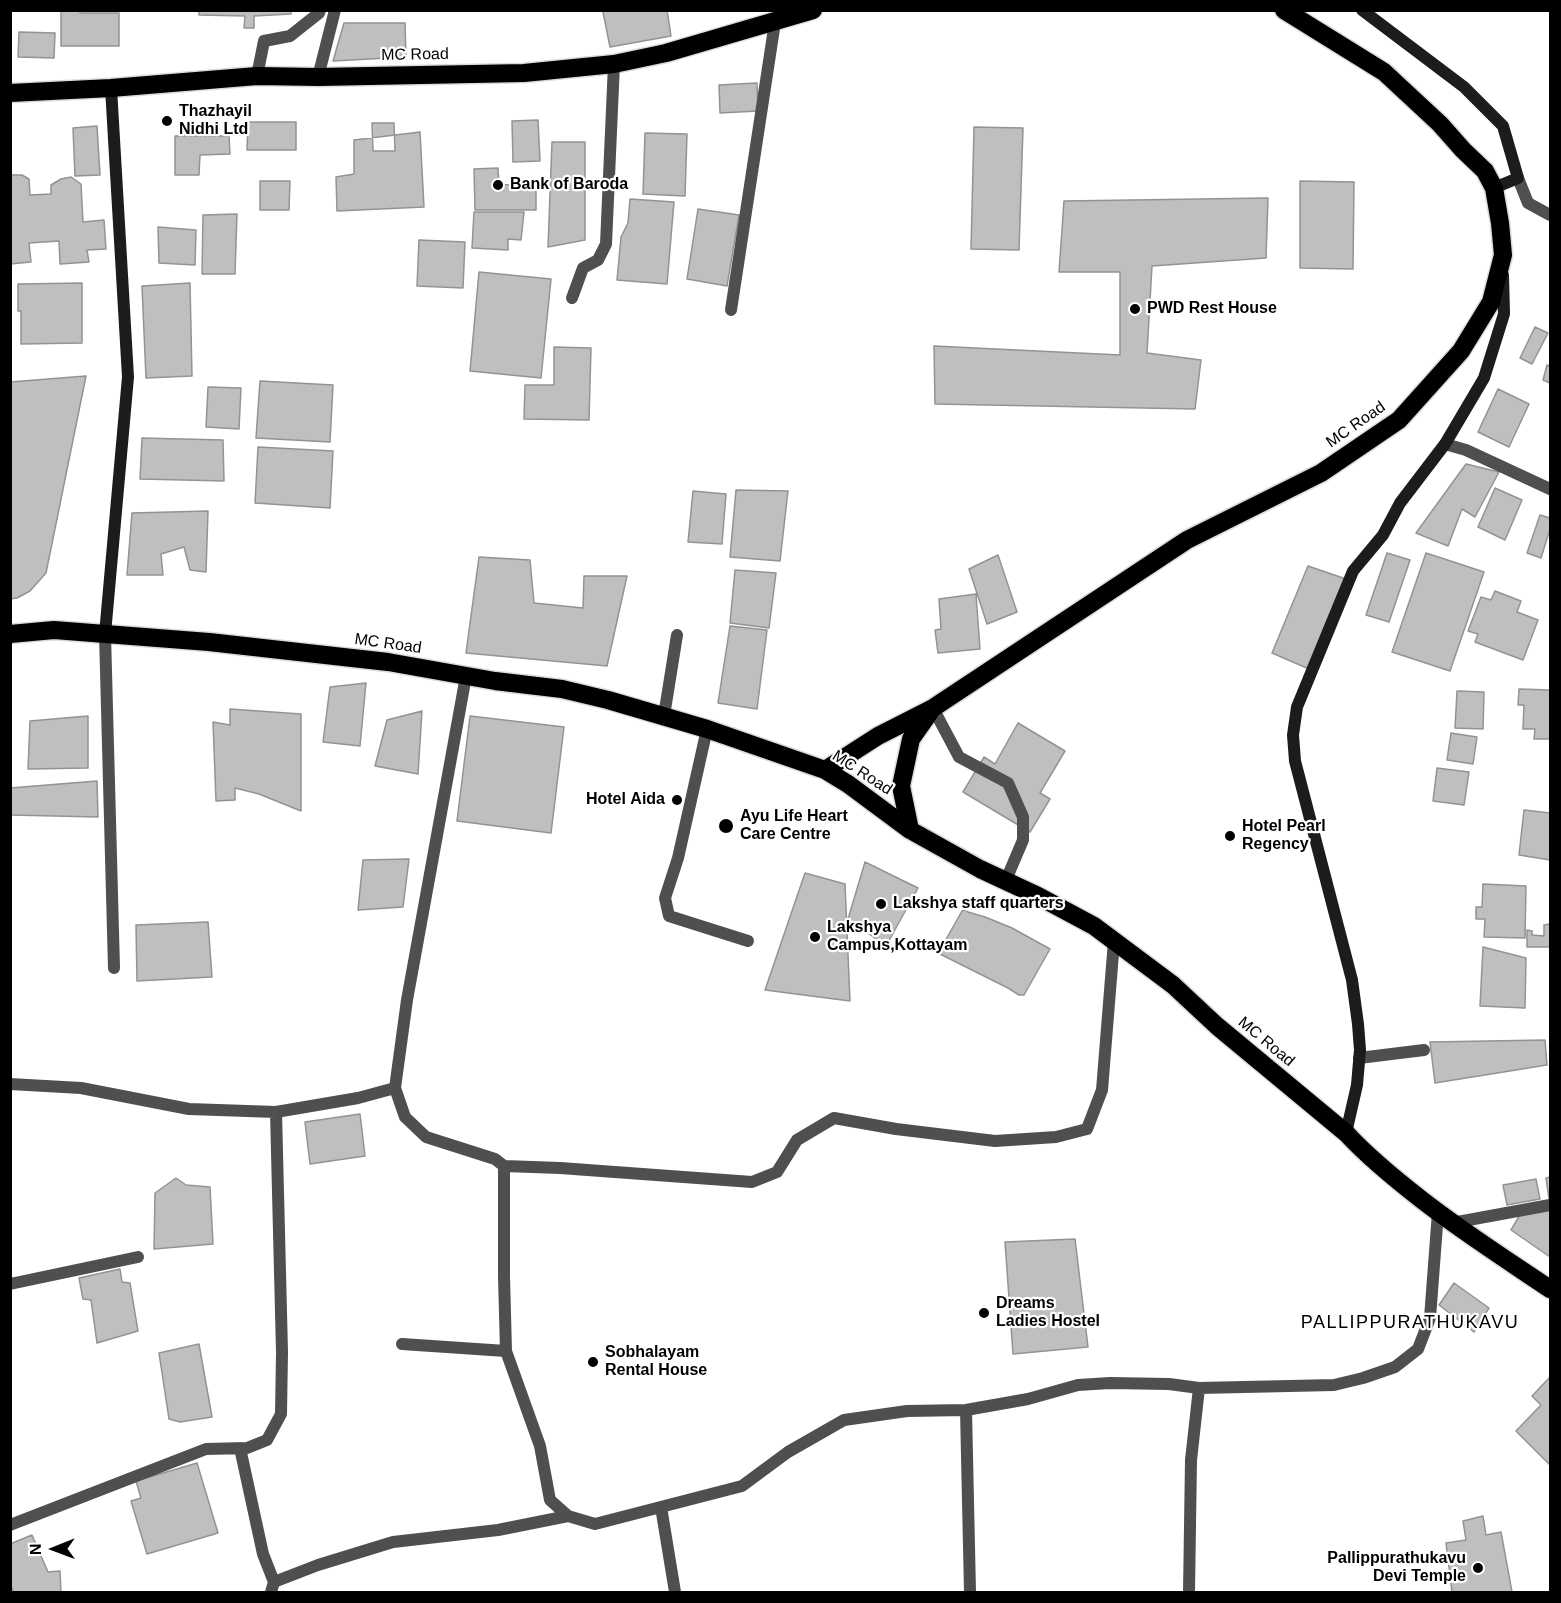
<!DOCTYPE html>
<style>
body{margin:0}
#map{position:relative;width:1561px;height:1603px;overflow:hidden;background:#fff;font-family:Arial,sans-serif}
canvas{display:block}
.frame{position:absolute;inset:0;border:12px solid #000;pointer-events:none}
.north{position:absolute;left:24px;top:1519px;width:60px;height:60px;-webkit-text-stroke:4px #fff;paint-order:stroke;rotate:269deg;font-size:16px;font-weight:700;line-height:24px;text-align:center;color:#000}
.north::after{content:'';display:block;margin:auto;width:21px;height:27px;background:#000;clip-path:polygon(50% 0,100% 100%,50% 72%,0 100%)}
</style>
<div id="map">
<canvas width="1561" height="1603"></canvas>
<div class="frame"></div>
<div class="north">N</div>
</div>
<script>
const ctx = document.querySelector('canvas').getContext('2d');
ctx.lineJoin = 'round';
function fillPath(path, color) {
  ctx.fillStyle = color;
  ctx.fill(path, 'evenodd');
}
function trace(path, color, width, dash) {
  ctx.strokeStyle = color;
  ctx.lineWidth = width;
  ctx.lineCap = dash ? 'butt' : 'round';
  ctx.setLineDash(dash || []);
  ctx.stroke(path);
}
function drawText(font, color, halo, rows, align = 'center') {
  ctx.font = font + ' Arial,sans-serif';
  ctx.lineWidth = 4.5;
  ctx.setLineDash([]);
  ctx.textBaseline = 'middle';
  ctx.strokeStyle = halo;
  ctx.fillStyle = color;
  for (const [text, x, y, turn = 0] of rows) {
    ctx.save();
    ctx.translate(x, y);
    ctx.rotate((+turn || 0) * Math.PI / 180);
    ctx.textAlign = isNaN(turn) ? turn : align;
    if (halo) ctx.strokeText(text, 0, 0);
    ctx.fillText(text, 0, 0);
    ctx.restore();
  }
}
const building = new Path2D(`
 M61,10H80V13H119V46H61Z
 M199,10H291V14L254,16V28H244L245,16L199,15Z
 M609,10H667L671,36L610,47L603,12Z
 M344,23H405L406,57L333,61Z
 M19,32L55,33L54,58L18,57Z
 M757,83L758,111L720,113L719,85Z
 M538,120L540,161L513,162L512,121Z
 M248,122H296V150H247Z
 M372,123H394L395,151H373Z
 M97,126L100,175L75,176L73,128Z
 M974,127L1023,128L1019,250L971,249Z
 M420,132L424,207L337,211L336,177L354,174V140Z
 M645,133L687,134L685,196L643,194Z
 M175,136H229L230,154L200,155L199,175H175Z
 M552,142H585V240L548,247Z
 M498,168L499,185L536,184V210H475L474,169Z
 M10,175H22L29,179L30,195L51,194V185L61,179L71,177L81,184L83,222L104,220L106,249L87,250L89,262L60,264L59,241L29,243L31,262L10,264Z
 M260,181H290L289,210H260Z
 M1300,181L1354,182L1353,269L1300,268Z
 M1268,198L1266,258L1152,266L1147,353L1201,360L1195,409L935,404L934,346L1120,355V272H1059L1064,201Z
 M630,199L674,202L667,284L617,280L621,237L628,223Z
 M698,209L739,215L727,286L687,279Z
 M474,212H524L521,240L508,239V250L472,248Z
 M237,214L235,274H202L203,215Z
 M158,227L196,230L195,265L159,263Z
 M419,240L465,242L463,288L417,286Z
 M479,272L551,279L541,378L470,371Z
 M82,283V343L21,344V311H18V284Z
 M190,283L192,376L146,378L142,286Z
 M1535,327L1548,333L1532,364L1520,358Z
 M554,347L591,348L589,420L524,419L525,385H554Z
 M1547,365L1550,366V383L1543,380Z
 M86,376L46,573L30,591L17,598L10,599V382Z
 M260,381L333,385L330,442L256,438Z
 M208,387L241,388L239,429L206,427Z
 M1498,389L1529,404L1509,447L1478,432Z
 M142,438L223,440L224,481L140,479Z
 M258,447L333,451L330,508L255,503Z
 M1466,464L1499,472L1475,517L1462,509L1448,546L1416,533Z
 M1495,488L1522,500L1505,540L1478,527Z
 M736,490L788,491L780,561L730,557Z
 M693,491L726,494L722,544L688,542Z
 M208,511L206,572L190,570L184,547L161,554L163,575H127L132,513Z
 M1540,515L1550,518V529L1541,558L1527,553Z
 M1387,553L1410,560L1389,622L1366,615Z
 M1426,553L1484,572L1450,671L1392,652Z
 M998,555L1017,612L987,624L969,569Z
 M479,557L530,560L534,603L583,608L584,576H627L607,666L466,653Z
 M1308,566L1346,579L1309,669L1272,653Z
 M735,570L776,573L769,628L730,623Z
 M1495,591L1521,601L1517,612L1538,620L1523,660L1475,642L1478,634L1468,631L1481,597L1491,600Z
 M976,594L980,649L938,653L935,630L941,629L939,599Z
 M730,626L767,630L757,709L718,703Z
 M366,683L360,746L323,742L330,687Z
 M1519,689L1550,690V739H1534L1535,729H1523L1524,705H1518Z
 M1457,691L1484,692L1483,729L1455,728Z
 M230,709L301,714V811L259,794L235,788V800L216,801L213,722L230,725Z
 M422,711L418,774L375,766L387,720Z
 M88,716V768L28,769L30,721Z
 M470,716L564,727L551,833L457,821Z
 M1018,723L1065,751L1040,793L1050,799L1030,832L963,792L984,757L995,764Z
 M1451,733L1477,737L1473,764L1447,760Z
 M1437,768L1469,772L1464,805L1433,801Z
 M97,781L98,817L10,815V788Z
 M1524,810L1550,813V860L1519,855Z
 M409,859L403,907L358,910L363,860Z
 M865,862L918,888L886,946L848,919Z
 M805,873L845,884L850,1001L765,990Z
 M1483,884L1526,886L1525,938L1484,937L1485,919H1476V907H1482Z
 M965,910L968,912L985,917L1012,928L1050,949L1024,995H1019L1008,988L940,954V950L962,911Z
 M208,922L212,977L137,981L136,925Z
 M1550,924V947H1527V930L1532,931V935L1544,936V925Z
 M1483,947L1526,958L1525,1008L1480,1006Z
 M1545,1040L1547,1065L1435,1083L1430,1042Z
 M360,1114L365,1156L310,1164L305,1122Z
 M1550,1177V1199H1549L1546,1178Z
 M176,1178L186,1185L210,1187L213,1244L154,1249L155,1193Z
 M1536,1179L1540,1199L1507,1205L1503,1185Z
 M1550,1209V1257L1511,1230L1521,1213Z
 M1075,1239L1088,1347L1013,1354L1005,1242Z
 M120,1269L122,1282L130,1283L138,1331L97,1343L91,1300L83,1299L79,1278Z
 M1454,1283L1489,1308L1474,1332L1439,1305Z
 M199,1344L212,1417L180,1422L169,1419L159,1353Z
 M1550,1377V1465L1516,1431L1541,1405L1532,1396Z
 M197,1463L218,1533L147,1554L131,1501L141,1498L136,1481Z
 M1483,1516L1486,1535L1501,1532L1512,1592H1452L1446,1543L1466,1540L1463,1521Z
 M32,1535L48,1572L60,1571L61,1592H14L10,1585V1544Z`);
const lane = new Path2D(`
 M257,76L264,41L290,36L319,13L320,10
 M105,634L114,968
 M933,708L959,757L1008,783L1023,817V840L1006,880
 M664,716L677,635
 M707,729L678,858L665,898L669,916L748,941
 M1359,1058L1424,1050`);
const street = new Path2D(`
 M318,77L335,10
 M1518,178L1528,203L1550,215
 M572,298L583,268L598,260L606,244L614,64
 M731,310L775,22
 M1445,444L1466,450L1550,489
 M466,676L407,1000L395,1088L405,1117L426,1137L495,1159L504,1166V1276L506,1351L540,1446L550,1500L568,1516L595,1524L742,1486L788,1452L844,1420L907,1411L966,1410L1028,1399L1078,1385L1110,1383L1169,1384L1199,1388L1334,1385L1363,1378L1395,1367L1418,1349L1430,1318L1438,1212
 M10,1084L81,1088L189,1109L276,1112L358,1098L395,1088
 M504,1166L560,1168L752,1182L777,1172L797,1140L834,1118L896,1129L995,1141L1056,1137L1087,1129L1102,1090L1114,941
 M1452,1223L1550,1205
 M10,1284L138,1257
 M402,1344L506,1351
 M966,1410L970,1592
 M240,1448L263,1554L274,1582
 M661,1507L675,1592
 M10,1525L206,1449L247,1448L267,1440L281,1414L282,1352L276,1112
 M271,1592L274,1582L318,1565L393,1542L498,1530L568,1516
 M1189,1592L1191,1460L1199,1388`);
const secondary = new Path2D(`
 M1362,10L1464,87L1503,126L1518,178L1494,188
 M105,634L128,377L111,88
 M1346,1133L1357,1085L1360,1050L1358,1024L1352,980L1295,761L1293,735L1297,707L1353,571L1383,535L1400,503L1445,444L1484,378L1504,314L1503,275`);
const highway = new Path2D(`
 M10,93L111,88L257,76L318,77L524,73L614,64L666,53L813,10
 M10,634L54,630L209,642L388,662L495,681L562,689L608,700L707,729L825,770L848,784L910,830L980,869L1038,896L1094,926L1173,985L1217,1026L1346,1133C1369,1158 1395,1179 1422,1200C1463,1232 1507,1260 1550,1289
 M825,770L878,736L933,708L1187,540L1321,473L1399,420L1461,351L1491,302L1503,255L1500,223L1494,188L1485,171L1463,150L1440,124L1384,72L1284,10
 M910,830L901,786L911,739L930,712`);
const markers = [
 [167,121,6,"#000"],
 [498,185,6,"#000"],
 [1135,309,6,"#000"],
 [677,800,6,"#000"],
 [726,826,8,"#000"],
 [1230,836,6,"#000"],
 [881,904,6,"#000"],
 [815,937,6,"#000"],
 [984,1313,6,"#000"],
 [593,1362,6,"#000"],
 [1478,1568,6,"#000"]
];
const streetNames = [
 ["MC Road",415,55,-1],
 ["MC Road",1356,425,-35],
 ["MC Road",388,644,8],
 ["MC Road",862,773,33],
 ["MC Road",1266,1042,40]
];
const poiNames = [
 ["Thazhayil",179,112],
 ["Nidhi Ltd",179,130],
 ["Bank of Baroda",510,185],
 ["PWD Rest House",1147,309],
 ["Hotel Aida",665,800,"right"],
 ["Ayu Life Heart",740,817],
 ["Care Centre",740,835],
 ["Hotel Pearl",1242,827],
 ["Regency",1242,845],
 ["Lakshya staff quarters",893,904],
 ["Lakshya",827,928],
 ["Campus,Kottayam",827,946],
 ["Dreams",996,1304],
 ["Ladies Hostel",996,1322],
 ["Sobhalayam",605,1353],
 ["Rental House",605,1371],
 ["Pallippurathukavu",1466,1559,"right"],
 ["Devi Temple",1466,1577,"right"]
];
const neighbourhoodNames = [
 ["PALLIPPURATHUKAVU",1410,1323]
];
fillPath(building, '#bfbfbf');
trace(building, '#939393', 1.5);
trace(highway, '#dbdbdb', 21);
trace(lane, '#4f4f4f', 12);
trace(street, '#4f4f4f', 12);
trace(secondary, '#1c1c1c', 12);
trace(highway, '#000', 18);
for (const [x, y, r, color] of markers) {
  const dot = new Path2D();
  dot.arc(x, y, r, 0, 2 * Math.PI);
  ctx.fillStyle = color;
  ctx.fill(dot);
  trace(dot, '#fff', 2);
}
drawText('16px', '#000', '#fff', streetNames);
drawText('bold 16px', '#000', '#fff', poiNames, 'left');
ctx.letterSpacing = '1.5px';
drawText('18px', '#000', '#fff', neighbourhoodNames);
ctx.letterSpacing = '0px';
</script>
